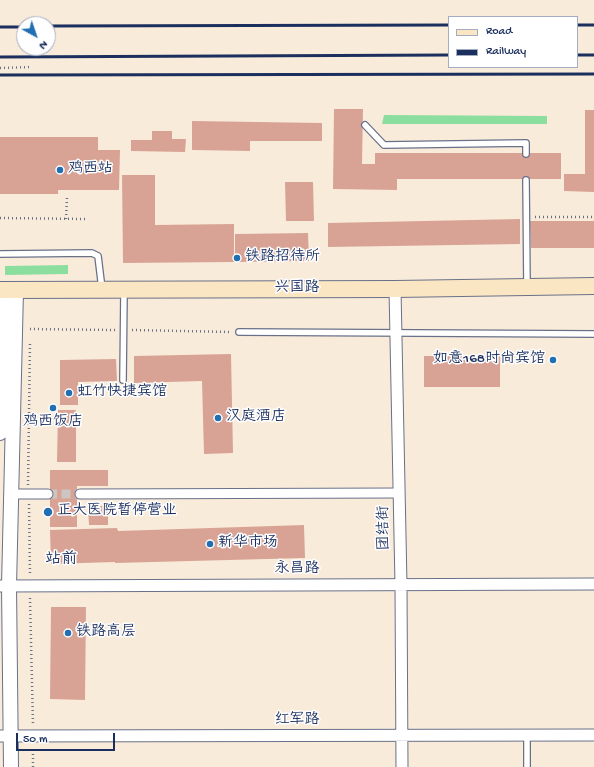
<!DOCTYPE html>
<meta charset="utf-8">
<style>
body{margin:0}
#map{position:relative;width:594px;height:767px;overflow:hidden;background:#f9ebda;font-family:"Gochi Hand",sans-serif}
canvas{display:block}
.legend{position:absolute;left:448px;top:16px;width:130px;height:52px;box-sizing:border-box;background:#fff;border:1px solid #a4acbf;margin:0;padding:5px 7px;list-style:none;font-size:12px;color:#1b2f5e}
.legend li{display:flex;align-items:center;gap:8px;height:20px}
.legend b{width:20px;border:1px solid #a4acbf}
.north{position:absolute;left:16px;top:16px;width:40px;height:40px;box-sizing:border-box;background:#fff;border:1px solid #a4acbf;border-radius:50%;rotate:140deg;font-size:11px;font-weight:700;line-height:16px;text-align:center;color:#1b2f5e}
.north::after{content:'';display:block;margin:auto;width:14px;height:18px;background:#1f6fb2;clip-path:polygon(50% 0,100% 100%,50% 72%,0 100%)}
.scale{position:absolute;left:16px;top:733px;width:99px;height:18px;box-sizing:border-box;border:2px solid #1b2f5e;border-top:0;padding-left:5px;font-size:12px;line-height:14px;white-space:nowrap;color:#1b2f5e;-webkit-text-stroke:3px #fff;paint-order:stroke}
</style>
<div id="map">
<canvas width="594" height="767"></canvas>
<ul class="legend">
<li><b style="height:5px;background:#fbe6c4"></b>Road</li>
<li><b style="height:5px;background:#1b2f5e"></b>Railway</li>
</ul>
<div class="north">N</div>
<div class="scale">50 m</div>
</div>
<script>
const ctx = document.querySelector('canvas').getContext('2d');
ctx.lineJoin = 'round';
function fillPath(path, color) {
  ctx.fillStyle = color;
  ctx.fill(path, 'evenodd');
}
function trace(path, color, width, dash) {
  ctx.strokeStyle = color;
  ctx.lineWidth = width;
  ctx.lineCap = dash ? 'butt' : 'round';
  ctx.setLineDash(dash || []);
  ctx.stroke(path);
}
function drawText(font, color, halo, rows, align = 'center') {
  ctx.font = font + ' "Gochi Hand","LXGW WenKai TC",sans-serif';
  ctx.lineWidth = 3;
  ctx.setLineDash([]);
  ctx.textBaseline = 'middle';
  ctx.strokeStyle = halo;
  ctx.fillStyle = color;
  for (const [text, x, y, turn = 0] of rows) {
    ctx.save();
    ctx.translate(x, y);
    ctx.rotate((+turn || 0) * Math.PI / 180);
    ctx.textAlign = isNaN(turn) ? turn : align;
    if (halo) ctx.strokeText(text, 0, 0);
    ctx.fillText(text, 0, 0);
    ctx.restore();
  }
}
const green = new Path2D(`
 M384,115L547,116V124H382Z
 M68,265V274L5,275V266Z`);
const building = new Path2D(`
 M334,109H363L362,164H375V153H561V179H397V190L333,189Z
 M585,110H594V192L564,191V174H585Z
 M192,121L322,123V141H250V151L192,150Z
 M152,131H172V139H186L185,152L131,151V140H152Z
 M0,137H98V150H120L119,190H58V194H0Z
 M122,175H155V225L234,224V262L123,263Z
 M285,182H313L314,221H286Z
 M520,219V244L328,247V223Z
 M530,221H594V248H531Z
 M308,233L309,261L235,262V234Z
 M231,354L233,453L204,454L202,381L134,383V356Z
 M424,356H500V387H424Z
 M116,359L117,381L78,382V405H60V360Z
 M58,410H76V462H57Z
 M50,470H108V486H77V527H50Z
 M88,506H108V525H89Z
 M304,525L305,558L115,563V562L51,564L50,530L117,528L118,531Z
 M51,607H86L85,700L50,699Z`);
const pedestrianTunnel = new Path2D(`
 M48,494H80`);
const path = new Path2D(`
 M0,68L32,67
 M535,217H594
 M0,218L86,219
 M66,219L67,197
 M30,329L115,330
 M132,330L231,332
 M28,485L30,342
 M29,504L30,575
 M30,598L33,725
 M33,767V748`);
const service = new Path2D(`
 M365,125L384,145L526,143V154
 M526,180L527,287
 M0,254L92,253L98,256L102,289
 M239,332L594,334
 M123,380L124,292
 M527,735V767`);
const pedestrian = new Path2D(`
 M11,494H48
 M80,494L399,493`);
const minor = new Path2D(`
 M395,289L401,585L402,767
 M0,586L594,584
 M0,736L594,735`);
const tertiary = new Path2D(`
 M0,433L4,290
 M11,767L9,586L16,290`);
const secondary = new Path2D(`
 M0,290L395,289L594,286`);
const rail = new Path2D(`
 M577,25H594
 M48,26L449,25
 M0,27H24
 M577,55H594
 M0,57L449,55
 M0,75L594,74`);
const markers = [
 [60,170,4,"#1f6fb2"],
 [237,258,4,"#1f6fb2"],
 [553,360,4,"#1f6fb2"],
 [69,393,4,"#1f6fb2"],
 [53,408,4,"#1f6fb2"],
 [218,418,4,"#1f6fb2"],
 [48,512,5,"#1f6fb2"],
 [210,544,4,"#1f6fb2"],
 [68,633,4,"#1f6fb2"]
];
const poiNames = [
 ["鸡西站",68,170],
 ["铁路招待所",245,258],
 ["如意168时尚宾馆",545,360,"right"],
 ["虹竹快捷宾馆",77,393],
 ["汉庭酒店",226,418],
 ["鸡西饭店",53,423,"center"],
 ["正大医院暂停营业",57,512],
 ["新华市场",218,544],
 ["铁路高层",76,633]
];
const streetNames = [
 ["兴国路",297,289],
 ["团结街",385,528,-91],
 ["永昌路",297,570],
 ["红军路",297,721]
];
const neighbourhoodNames = [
 ["站前",61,561]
];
fillPath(green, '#8cde9f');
fillPath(building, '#d8a395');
trace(pedestrianTunnel, '#cdc5c1', 9, [9, 4.5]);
trace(service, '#697189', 8);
trace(pedestrian, '#697189', 11);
trace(minor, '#697189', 13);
trace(tertiary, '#697189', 16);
trace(secondary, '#697189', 18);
trace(path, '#697189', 2.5, [1, 3]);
trace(service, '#fff', 5.5);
trace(pedestrian, '#fff', 9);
trace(minor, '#fff', 11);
trace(tertiary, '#fff', 14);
trace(secondary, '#fbe6c4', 16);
trace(rail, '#1b2f5e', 3);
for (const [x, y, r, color] of markers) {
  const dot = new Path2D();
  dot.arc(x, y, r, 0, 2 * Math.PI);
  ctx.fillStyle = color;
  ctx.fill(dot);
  trace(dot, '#fff', 1.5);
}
drawText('15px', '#1b2f5e', '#fff', poiNames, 'left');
drawText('15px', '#1b2f5e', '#fff', streetNames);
drawText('16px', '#1b2f5e', '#fff', neighbourhoodNames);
</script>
